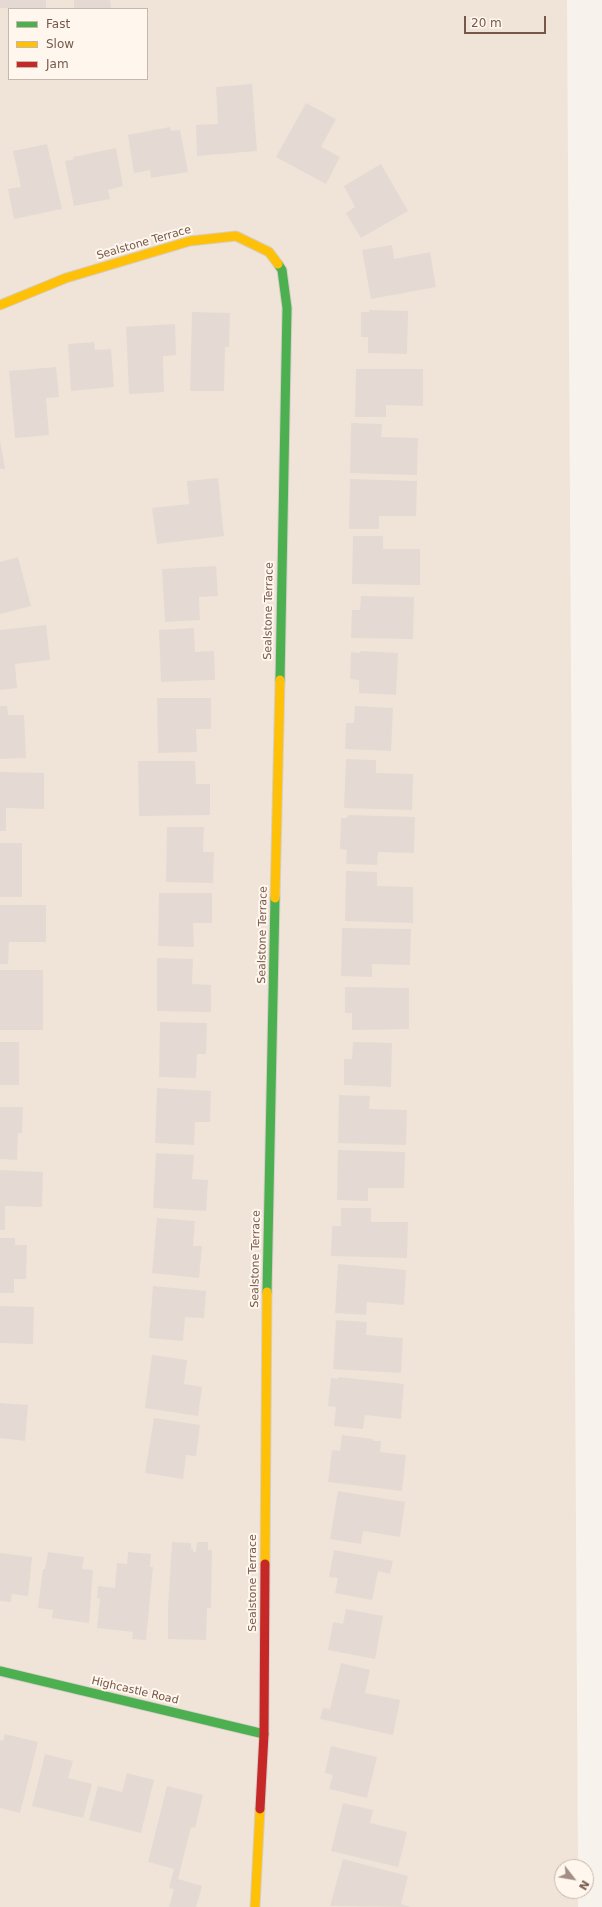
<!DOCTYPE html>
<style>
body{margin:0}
#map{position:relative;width:602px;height:1907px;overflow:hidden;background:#f7f2ec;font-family:"DejaVu Sans",sans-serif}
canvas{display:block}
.legend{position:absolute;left:8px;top:8px;width:140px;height:72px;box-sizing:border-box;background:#fff7ed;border:1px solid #c8b7ac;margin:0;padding:5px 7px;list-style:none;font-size:12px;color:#76584b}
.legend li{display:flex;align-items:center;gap:8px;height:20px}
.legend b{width:20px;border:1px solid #c8b7ac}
.north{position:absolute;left:554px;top:1859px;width:40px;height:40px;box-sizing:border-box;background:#fff7ed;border:1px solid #c8b7ac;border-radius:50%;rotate:121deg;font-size:11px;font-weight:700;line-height:16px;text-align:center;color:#76584b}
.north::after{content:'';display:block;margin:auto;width:14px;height:18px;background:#a38e83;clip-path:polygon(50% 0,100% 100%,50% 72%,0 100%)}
.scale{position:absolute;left:464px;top:16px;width:82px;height:18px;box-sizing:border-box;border:2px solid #76584b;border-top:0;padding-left:5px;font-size:12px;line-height:14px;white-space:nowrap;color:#76584b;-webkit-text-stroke:3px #fff7ed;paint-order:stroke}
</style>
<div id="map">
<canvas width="602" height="1907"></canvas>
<ul class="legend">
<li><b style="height:5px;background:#4caf50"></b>Fast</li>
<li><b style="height:5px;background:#ffc107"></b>Slow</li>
<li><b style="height:5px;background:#c62828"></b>Jam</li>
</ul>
<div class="north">N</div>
<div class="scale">20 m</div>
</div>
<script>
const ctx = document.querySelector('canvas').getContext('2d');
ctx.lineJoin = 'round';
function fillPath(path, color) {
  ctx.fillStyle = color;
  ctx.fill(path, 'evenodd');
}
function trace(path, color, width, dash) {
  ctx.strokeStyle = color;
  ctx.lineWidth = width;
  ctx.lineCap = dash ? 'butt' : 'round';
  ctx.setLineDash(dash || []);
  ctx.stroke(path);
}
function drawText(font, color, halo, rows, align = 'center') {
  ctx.font = font + ' "DejaVu Sans",sans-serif';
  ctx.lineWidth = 4;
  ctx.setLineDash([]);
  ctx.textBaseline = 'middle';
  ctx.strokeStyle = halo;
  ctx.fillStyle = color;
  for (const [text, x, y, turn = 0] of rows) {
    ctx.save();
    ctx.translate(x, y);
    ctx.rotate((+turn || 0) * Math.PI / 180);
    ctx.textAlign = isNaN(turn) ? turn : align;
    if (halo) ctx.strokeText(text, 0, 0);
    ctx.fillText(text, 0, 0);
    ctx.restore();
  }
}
const residential = new Path2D(`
 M0,0H567L578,1867H562V1891H578V1907H0ZM9,9H147V79H9Z`);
const building = new Path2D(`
 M0,0H46V8H0Z
 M74,0H110L111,9H74Z
 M252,84L257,151L197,156L196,125L218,124L216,87Z
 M306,103L336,119L321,147L340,157L326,184L276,157Z
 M170,127L171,131L180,130L188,172L151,178L150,170L134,173L128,135Z
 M47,144L62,209L14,219L8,189L21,187L13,151Z
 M116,148L123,186L108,190L110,199L74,206L65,161L74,159L73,157Z
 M381,164L408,211L361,238L346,213L355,207L344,186Z
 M392,245L394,259L430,252L436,287L371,299L362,250Z
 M369,310L408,311L407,354L368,353V337H361V312H370Z
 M192,312L230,313L229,347H225L224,391H190Z
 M175,324L176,355L163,356L164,392L129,394L126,327Z
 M94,342L95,350L111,349L114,387L71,391L68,344Z
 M56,367L59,397L46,398L49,435L15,438L9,371Z
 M356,369H423V406L386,405V417H355Z
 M351,423L382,424L381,437L418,438L417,475L350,473Z
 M0,440L5,469H0Z
 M218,478L224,536L157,544L152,508L189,504L187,481Z
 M350,479L417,481L416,516H379V529H349Z
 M353,536H383V549H420V585L352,584Z
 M18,557L31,606L0,614V562Z
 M216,566L218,596L199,597L200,620L165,622L162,569Z
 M361,596L414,597L413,639L351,638L352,610H360Z
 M46,625L50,660L15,664L17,688L0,690V630Z
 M194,628L195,652L214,651L215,680L161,682L159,630Z
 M360,651L398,653L396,695L359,693V680L350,679L351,652L360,653Z
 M157,698H211V729H196L197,752L158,753Z
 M0,706H7L8,715H24L26,758L0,759Z
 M355,706L393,708L391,751L345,749L346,723H354Z
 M346,759L376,760V773L413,774L412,810L344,808Z
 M138,761H195L196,784H210V815L139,816Z
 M0,772L44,773V809L6,808V831H0Z
 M348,815L415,817L414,853L378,852L377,865L346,864L347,850L340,849L341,818H347Z
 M167,827H204L203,852H214L213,883L166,882Z
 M0,843H22V897H0Z
 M346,871L377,872V886L413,887V923L345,921Z
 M159,893H212V923H193L194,947L158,946Z
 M0,905H46V942H9L8,964H0Z
 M342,928L411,929L410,965L372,964V977L341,976Z
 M157,958L193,959L192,984L211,985V1012L157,1011Z
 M0,970H43V1030H0Z
 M345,987L409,988V1029L352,1030V1013H345Z
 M160,1022L207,1023L206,1054H197L196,1078L159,1077Z
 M0,1042H19V1085H0Z
 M353,1042L392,1043L391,1087L344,1085V1059H352Z
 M157,1088L211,1091L210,1122H195L194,1145L155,1143Z
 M339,1095L370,1096L369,1109L407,1110L406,1145L338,1143Z
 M0,1107H23L22,1133H18L17,1160L0,1159Z
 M338,1150L405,1152L404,1188H368V1201L337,1200Z
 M156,1153L194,1155L192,1179L208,1180L206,1211L153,1208Z
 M0,1170L43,1172L42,1207L5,1206V1230H0Z
 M341,1208H371V1222H408L407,1258L331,1256L332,1226H341Z
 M157,1218L195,1221L193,1246H202L199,1278L152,1273Z
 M0,1238H15V1245H27L26,1279H14V1293H0Z
 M338,1264L406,1270L404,1305L367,1302L366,1315L335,1313Z
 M153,1286L206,1291L204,1318L185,1317L183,1341L149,1338Z
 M0,1306L34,1307L33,1344L0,1343Z
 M336,1320L367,1322L366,1335L403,1338L401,1373L333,1369Z
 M152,1355L187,1360L184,1384L202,1387L198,1416L145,1408Z
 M338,1377L404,1384L401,1419L365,1415L363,1429L334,1426L336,1407L328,1406L331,1378L338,1379Z
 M0,1403L28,1405L25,1441L0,1438Z
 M154,1418L200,1425L196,1456L186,1455L183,1479L145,1473Z
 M342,1435L373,1439V1441H381L380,1452L406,1455L402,1491L328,1482L332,1450L340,1451Z
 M338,1491L405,1502L400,1537L363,1531L361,1544L330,1539Z
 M172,1542L191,1543V1549H193V1552H196L197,1542H208V1550H212L211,1608H207L206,1640L168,1639V1608Z
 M334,1550L393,1561L390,1574L378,1571L372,1600L335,1593L338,1578L329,1577Z
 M48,1552L84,1557L82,1569L93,1570L89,1623L52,1618L53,1610L38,1608L43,1569H45Z
 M128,1552L151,1554L150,1567H153L146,1640L132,1639L133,1632L97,1628L100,1599L97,1598L98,1586L115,1588L117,1563L127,1564Z
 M0,1553L32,1557L28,1596L12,1594L11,1602L0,1601Z
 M346,1609L383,1616L375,1659L328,1650L333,1622L343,1624Z
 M341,1663L370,1670L365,1693L400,1700L393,1735L320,1719L323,1708L330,1709Z
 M5,1734L38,1742L20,1813L0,1808V1740L3,1741Z
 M331,1746L377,1757L367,1798L329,1789L333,1775L325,1773Z
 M45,1754L73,1761L68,1778L92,1784L83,1818L32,1806Z
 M127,1773L154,1780L141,1833L89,1820L98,1786L122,1792Z
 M167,1786L203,1795L195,1828L191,1827L178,1879L202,1886L196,1907H169L174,1889L169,1888L174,1869L148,1862Z
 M343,1803L373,1810L370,1823L407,1832L398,1867L331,1851Z
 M343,1859L408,1876L401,1904L411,1907L330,1906Z`);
const fast = new Path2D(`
 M278,264L282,270L287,308L280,680
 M267,1292L275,898
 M0,1671L264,1734`);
const slow = new Path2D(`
 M0,305L66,278L190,241L236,236L269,252L278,264
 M275,898L280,680
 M265,1564L267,1292
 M255,1907L260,1809`);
const jam = new Path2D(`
 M260,1809L264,1734L265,1564`);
const streetNames = [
 ["Sealstone Terrace",144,243,-16],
 ["Sealstone Terrace",269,611,-89],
 ["Sealstone Terrace",263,935,-89],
 ["Sealstone Terrace",256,1259,-89],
 ["Sealstone Terrace",253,1583,-90],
 ["Highcastle Road",135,1691,13]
];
fillPath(residential, '#f0e4d9');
fillPath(building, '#e4dad3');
trace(fast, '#d7cec8', 11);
trace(slow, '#d7cec8', 11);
trace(jam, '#d7cec8', 11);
trace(fast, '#4caf50', 9);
trace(slow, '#ffc107', 9);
trace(jam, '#c62828', 9);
drawText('11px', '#76584b', '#fff7ed', streetNames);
</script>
